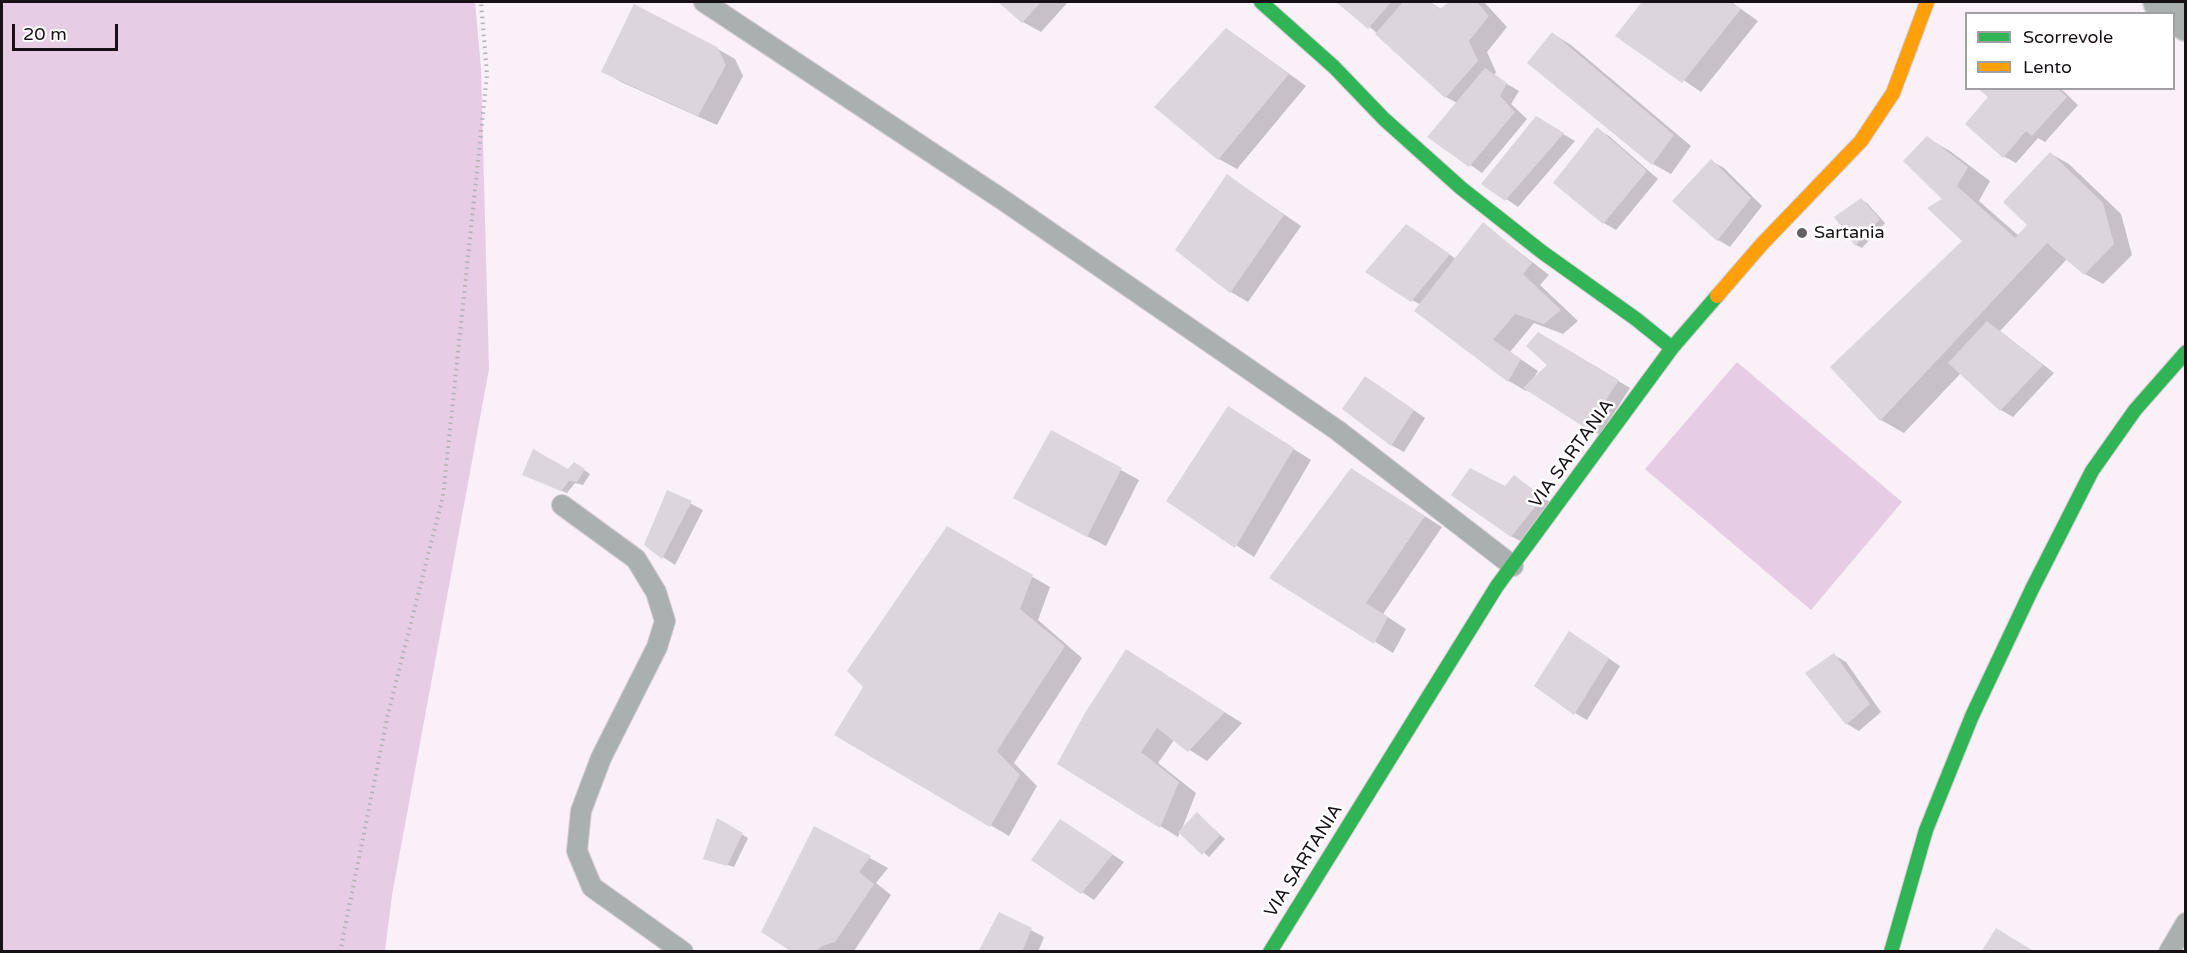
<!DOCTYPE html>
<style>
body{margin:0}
#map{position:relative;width:2187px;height:953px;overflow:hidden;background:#f9f0f8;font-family:"Varela Round",sans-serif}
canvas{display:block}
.frame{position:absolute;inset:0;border:3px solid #171016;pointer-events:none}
.legend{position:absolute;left:1965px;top:12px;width:210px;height:78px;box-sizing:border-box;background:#fff;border:2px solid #a29fa2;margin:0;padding:8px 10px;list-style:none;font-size:18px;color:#171016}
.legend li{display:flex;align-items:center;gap:12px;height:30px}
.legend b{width:30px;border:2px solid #a29fa2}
.scale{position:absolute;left:12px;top:24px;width:106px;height:27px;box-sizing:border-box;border:3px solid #171016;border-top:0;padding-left:8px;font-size:18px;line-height:21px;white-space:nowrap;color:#171016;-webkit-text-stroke:4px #fff;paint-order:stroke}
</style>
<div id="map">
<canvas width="2187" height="953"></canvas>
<div class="frame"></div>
<ul class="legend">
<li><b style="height:8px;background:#30b455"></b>Scorrevole</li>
<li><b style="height:8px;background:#ff9f0a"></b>Lento</li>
</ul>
<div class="scale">20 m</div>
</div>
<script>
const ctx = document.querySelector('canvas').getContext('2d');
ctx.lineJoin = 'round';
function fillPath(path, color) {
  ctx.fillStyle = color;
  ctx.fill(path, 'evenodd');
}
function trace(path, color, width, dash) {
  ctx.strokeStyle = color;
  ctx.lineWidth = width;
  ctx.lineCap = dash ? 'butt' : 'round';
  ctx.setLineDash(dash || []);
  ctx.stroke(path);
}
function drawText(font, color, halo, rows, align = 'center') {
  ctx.font = font + ' "Varela Round",sans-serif';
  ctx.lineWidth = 5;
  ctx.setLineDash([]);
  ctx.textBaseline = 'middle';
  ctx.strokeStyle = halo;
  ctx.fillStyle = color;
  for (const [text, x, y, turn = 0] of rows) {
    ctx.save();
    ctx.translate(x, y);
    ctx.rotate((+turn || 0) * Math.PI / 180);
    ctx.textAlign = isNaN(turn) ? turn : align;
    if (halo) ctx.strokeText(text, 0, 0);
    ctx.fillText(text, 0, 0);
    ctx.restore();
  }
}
const green = new Path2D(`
 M2,2H475L481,68L489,369L392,895L385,951H2Z
 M1737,362L1902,502L1811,610L1645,469Z`);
const shadow = new Path2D(`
 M1000,2H1068L1041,32L1023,22Z
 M1339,2H1430L1441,9L1451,2H1484L1507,27L1487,52L1496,72L1494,76L1519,91L1511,104L1527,119L1482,173L1429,136L1457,103L1446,97L1377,33Z
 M1644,2H1731L1758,21L1701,92L1618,35Z
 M1226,30L1244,41L1306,86L1237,169L1219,159Z
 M1553,34L1571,45L1691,146L1671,174L1653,164Z
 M716,48L735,59L743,76L717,125L621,82L603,71Z
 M1980,88H2060L2078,105L2045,142L2038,138L2016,163L2003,156L1990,97Z
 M1536,118L1575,141L1518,207L1484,184Z
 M1597,129L1609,136L1658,179L1616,230L1604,223Z
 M1927,138L1950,151L1990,181L1979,201L2019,236L2028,227L2051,154L2069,164L2121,214L2132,255L2103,284L2085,274L2067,259L2000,331L2054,373L2013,417L2001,410L1961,373L1904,433L1881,420L1832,367L1964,241L1944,199Z
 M1711,161L1724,168L1762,206L1730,247L1718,240L1674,201Z
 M1228,176L1301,226L1248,302L1231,292Z
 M1861,200L1867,203L1885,223L1862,248L1856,245Z
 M1483,224L1549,275L1540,285L1578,321L1563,334L1534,323L1510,352L1538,371L1533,379L1549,365L1539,334L1630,388L1600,435L1528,389L1526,391L1509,381L1416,311L1421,305L1412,300L1419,233L1456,259Z
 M1378,385L1425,418L1404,452L1391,445Z
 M1246,419L1311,460L1254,557L1169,501Z
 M1052,432L1139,480L1106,546L1033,508Z
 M580,467L590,474L583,485L575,483L567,493L530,477Z
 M1352,470L1442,527L1383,614L1406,629L1393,653L1271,577Z
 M1515,477L1554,505L1524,543L1511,536L1505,488Z
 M668,492L703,510L675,565L645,545Z
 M948,528L1050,587L1038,620L1082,658L1014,763L1037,786L1009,836L836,735L865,687Z
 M1582,640L1620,666L1587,720L1575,713Z
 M1834,655L1846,662L1881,712L1859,731L1847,724Z
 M1144,662L1242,723L1207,761L1174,740L1158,763L1196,793L1181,831L1197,814L1225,839L1209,857L1180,832L1178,837L1059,763Z
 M718,820L748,838L734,867L709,859Z
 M815,828L888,868L876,883L891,895L854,951L795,952Z
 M1072,828L1124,862L1094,900L1033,860Z
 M1000,914L1044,937L1038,952H980Z`);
const building = new Path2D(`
 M998,2H1041L1022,23Z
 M1336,2H1391L1368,29Z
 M1403,2H1429L1440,9L1449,2H1477L1489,16L1469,41L1478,61L1445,98L1375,34Z
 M1642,2H1729L1741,9L1682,83L1615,36Z
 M634,4L717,47L726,65L698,116L601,72Z
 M1226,28L1289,74L1218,160L1154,107Z
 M1552,32L1674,135L1652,165L1527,63Z
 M1485,68L1507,83L1500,96L1515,112L1469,167L1427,137Z
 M1977,88H2057L2067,97L2032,136L2026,131L2003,158L1965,124L1988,97Z
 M1536,116L1564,133L1505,201L1481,184Z
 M1597,127L1647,171L1603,224L1553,183Z
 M1927,136L1968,167L1957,186L2015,238L2027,225L2003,202L2050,152L2103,203L2114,244L2084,275L2047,243L1880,421L1830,367L1962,241L1927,208L1942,199L1903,161Z
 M1711,159L1751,198L1717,241L1672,201Z
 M1227,174L1284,215L1230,293L1175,250Z
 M1861,198L1880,219L1855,246L1834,217Z
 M1483,222L1532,263L1523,274L1561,310L1544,324L1515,314L1493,340L1521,359L1508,382L1414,311Z
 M1406,224L1450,254L1411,302L1365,272Z
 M1987,321L2043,365L2000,411L1948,363Z
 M1538,332L1619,380L1587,429L1523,388L1547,365L1526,346Z
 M1365,376L1414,410L1391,446L1342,409Z
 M1228,406L1294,448L1235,548L1166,501Z
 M1051,430L1122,468L1087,537L1013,498Z
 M533,449L568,469L574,462L585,469L577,482L569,481L561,491L522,475Z
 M1351,468L1425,516L1366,603L1388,617L1374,644L1269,578Z
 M1470,468L1505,486L1514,475L1543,497L1511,537L1451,495Z
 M667,490L692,501L662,559L644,545Z
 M947,526L1033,575L1020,609L1065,646L997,751L1020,775L990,827L834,735L863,687L847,671Z
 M1569,631L1609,658L1574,715L1534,686Z
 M1126,649L1225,712L1188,752L1157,728L1141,752L1179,782L1160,828L1057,764L1085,713Z
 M1834,653L1870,704L1846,725L1805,673Z
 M1197,812L1220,835L1202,855L1178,832Z
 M717,818L743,833L727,866L703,859Z
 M1060,819L1113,854L1081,894L1031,860Z
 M814,826L871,856L859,872L874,884L835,942L822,946L815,952H792L761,932Z
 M999,912L1032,928L1022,952H978Z
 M1996,928L2035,952H1981Z`);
const path = new Path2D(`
 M340,952L388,714L443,496L487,75L481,2`);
const lane = new Path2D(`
 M704,2L1006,202L1337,430L1513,566
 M562,505L636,559L656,592L665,621L657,647L601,758L581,811L577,851L592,887L683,952
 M2169,952L2186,923`);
const street = new Path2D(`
 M2160,2L2186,24`);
const fast = new Path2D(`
 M1261,2L1334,67L1384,119L1461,188L1542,252L1636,319L1672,348
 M1270,952L1497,586L1672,348L1717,296
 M1891,952L1926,830L1972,716L2032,589L2092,471L2135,410L2186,352`);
const slow = new Path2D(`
 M1717,296L1762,244L1861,141L1893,93L1927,2`);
const markers = [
 [1802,233,6,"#665e65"]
];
const poiNames = [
 ["Sartania",1814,233]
];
const streetNames = [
 ["VIA SARTANIA",1572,454,-54],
 ["VIA SARTANIA",1304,861,-58]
];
fillPath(green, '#e6cde3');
fillPath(shadow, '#0003');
fillPath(building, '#ddd5dc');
trace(lane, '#d4cdd3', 22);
trace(street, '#d4cdd3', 36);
trace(fast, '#d4cdd3', 16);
trace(slow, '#d4cdd3', 16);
trace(path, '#b2b1b5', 4, [1.5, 4.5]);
trace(lane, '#aaafb0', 20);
trace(street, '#aaafb0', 33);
trace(fast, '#30b455', 14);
trace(slow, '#ff9f0a', 14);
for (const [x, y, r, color] of markers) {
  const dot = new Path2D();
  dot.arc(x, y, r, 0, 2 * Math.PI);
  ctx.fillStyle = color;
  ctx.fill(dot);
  trace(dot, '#fff', 2);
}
drawText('18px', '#171016', '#fff', poiNames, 'left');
drawText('18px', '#171016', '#fff', streetNames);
</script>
